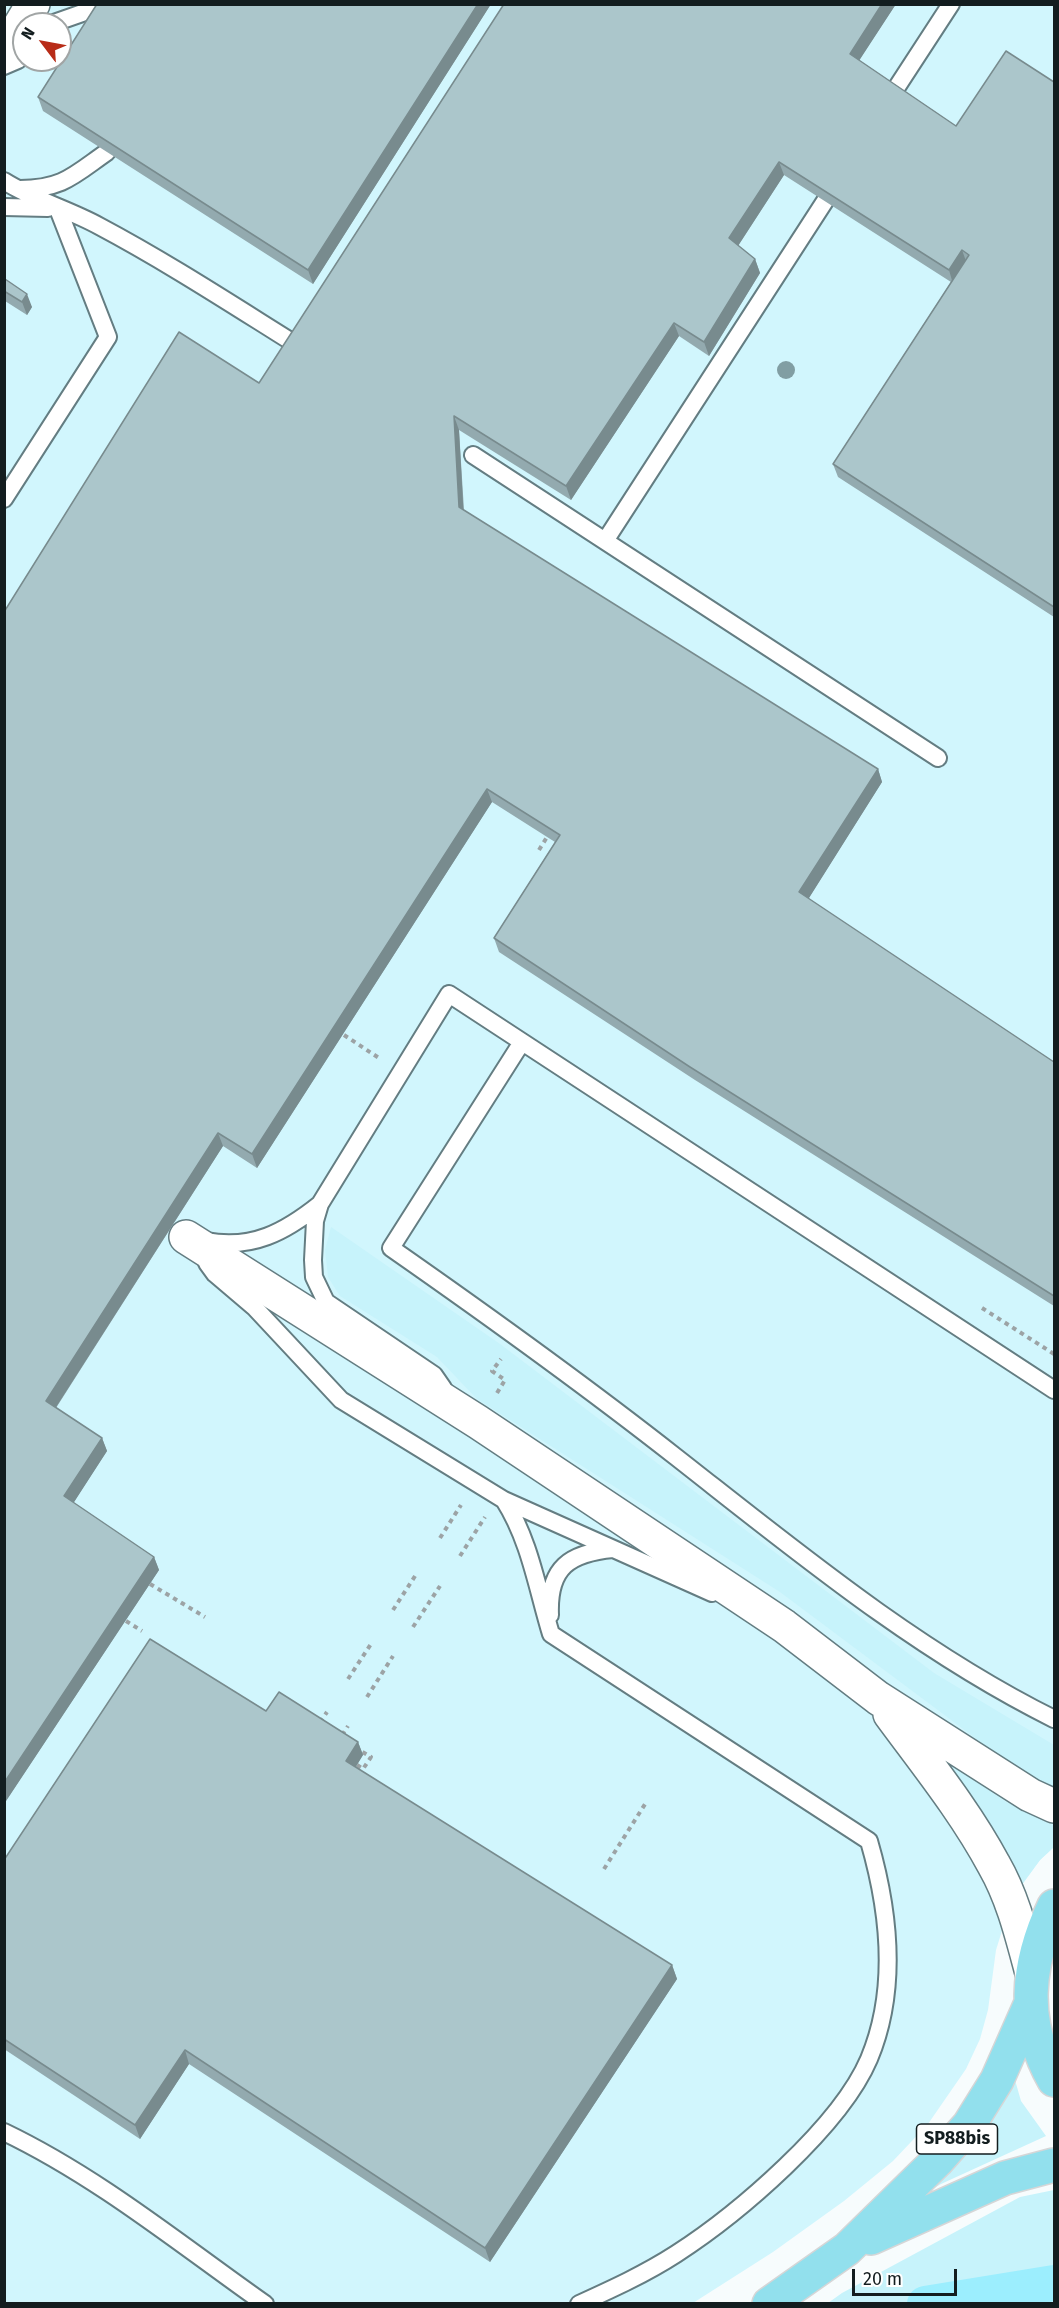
<!DOCTYPE html>
<style>
body{margin:0}
#map{position:relative;width:1059px;height:2308px;overflow:hidden;background:#f7fcfd;font-family:"Fira Sans",sans-serif}
canvas{display:block}
.frame{position:absolute;inset:0;border:6px solid #131d1f;pointer-events:none}
.north{position:absolute;left:12px;top:12px;width:60px;height:60px;box-sizing:border-box;background:#fff;border:2px solid #a1a5a5;border-radius:50%;rotate:302deg;font-size:16px;font-weight:700;line-height:24px;text-align:center;color:#131d1f}
.north::after{content:'';display:block;margin:auto;width:21px;height:27px;background:#b82c18;clip-path:polygon(50% 0,100% 100%,50% 72%,0 100%)}
.scale{position:absolute;left:852px;top:2269px;width:105px;height:27px;box-sizing:border-box;border:3px solid #131d1f;border-top:0;padding-left:8px;font-size:18px;line-height:21px;white-space:nowrap;color:#131d1f;-webkit-text-stroke:4px #fff;paint-order:stroke}
</style>
<div id="map">
<canvas width="1059" height="2308"></canvas>
<div class="frame"></div>
<div class="north">N</div>
<div class="scale">20 m</div>
</div>
<script>
const ctx = document.querySelector('canvas').getContext('2d');
ctx.lineJoin = 'round';
function fillPath(path, color) {
  ctx.fillStyle = color;
  ctx.fill(path, 'evenodd');
}
function trace(path, color, width, dash) {
  ctx.strokeStyle = color;
  ctx.lineWidth = width;
  ctx.lineCap = dash ? 'butt' : 'round';
  ctx.setLineDash(dash || []);
  ctx.stroke(path);
}
function drawText(font, color, halo, rows, align = 'center') {
  ctx.font = font + ' "Fira Sans",sans-serif';
  ctx.lineWidth = 6;
  ctx.setLineDash([]);
  ctx.textBaseline = 'middle';
  ctx.strokeStyle = halo;
  ctx.fillStyle = color;
  for (const [text, x, y, turn = 0] of rows) {
    ctx.save();
    ctx.translate(x, y);
    ctx.rotate((+turn || 0) * Math.PI / 180);
    ctx.textAlign = isNaN(turn) ? turn : align;
    if (halo) ctx.strokeText(text, 0, 0);
    ctx.fillText(text, 0, 0);
    ctx.restore();
  }
}
const built = new Path2D(`
 M5,5H1054V1847L1040,1860L1021,1886L1006,1918L996,1950L988,2010L980,2039L966,2069L928,2124L893,2161L844,2201L773,2252L693,2303L5,2304ZM24,24H60V60H24Z`);
const green = new Path2D(`
 M331,1227L500,1344L934,1673L1054,1745V1789L1002,1758L780,1592L477,1399L437,1357L340,1296L328,1277L325,1250Z
 M946,1761L1006,1802L1054,1826V1847L1040,1860L1021,1886C1003,1839 976,1802 946,1761Z
 M1015,2080L1021,2101L1046,2136L941,2184L904,2206L995,2109Z
 M1054,2190V2303H828L842,2293L1020,2197Z`);
const canal = new Path2D(`
 M925,2304L1054,2283`);
const path = new Path2D(`
 M539,850L547,837
 M344,1035L379,1058
 M982,1308L1054,1354
 M497,1393L505,1380L492,1371L501,1359
 M440,1538L461,1505
 M460,1556L485,1517
 M150,1584L205,1617
 M393,1610L417,1573
 M126,1621L142,1631
 M413,1627L440,1586
 M348,1679L371,1644
 M367,1697L393,1656
 M320,1722L327,1712
 M342,1735L348,1726
 M357,1765L363,1769L371,1757L359,1750
 M604,1869L647,1801`);
const service = new Path2D(`
 M51,24L108,4
 M4,66L18,60L24,53
 M893,93L951,4
 M4,181C34,200 68,209 99,226C165,261 228,302 292,342
 M20,189C63,189 74,175 107,152
 M4,207L48,208
 M473,455L938,758
 M4,499L108,337L58,209
 M605,541L825,201
 M522,1042L391,1248C487,1315 583,1384 676,1457C796,1551 917,1651 1054,1719
 M206,1241C252,1250 285,1232 320,1204
 M207,1263L215,1274L255,1308L341,1400L504,1500C530,1541 537,1588 551,1634L869,1841C889,1910 898,1990 869,2059C840,2127 738,2214 676,2254C645,2274 612,2289 579,2304
 M443,1388L434,1375L326,1302L314,1277L313,1260L315,1221L320,1204L449,994L1054,1390
 M504,1500L712,1593
 M550,1615C548,1567 570,1553 613,1549
 M4,2132C98,2177 181,2245 265,2304`);
const tertiary = new Path2D(`
 M4,52L33,4
 M186,1237L478,1422L784,1626L878,1698L1030,1795L1054,1806
 M890,1714C926,1763 965,1811 994,1865C1013,1898 1022,1936 1032,1973`);
const primary = new Path2D(`
 M1054,1906C1026,1965 1021,2022 1054,2080
 M871,2238L1005,2178L1054,2165
 M769,2304L847,2249L937,2161L969,2125L997,2080L1031,2003`);
const trees = [
 [786,370]
];
const wall = new Path2D(`
 M97,4H491L313,284L43,111L38,97Z
 M896,4L859,60L956,126L1054,82V617L838,477L833,464L951,282L784,175L738,246L755,259L760,273L709,356L679,336L571,500L459,430L464,510L878,769L882,782L808,899L1054,1062V1306L695,1080L499,952L494,938L555,842L492,802L257,1168L223,1146L56,1408L102,1438L107,1451L73,1503L154,1557L159,1570L4,1804V612L259,383Z
 M4,280L32,307L27,315L5,301Z
 M266,1711L358,1742L363,1755L355,1767L672,1965L677,1979L490,2262L189,2064L140,2139L4,2049V1860Z`);
const shadedWall = new Path2D(`
 M478,4H491L313,284L308,270Z
 M882,4H896L855,67L850,54Z
 M779,162L784,175L734,252L729,238Z
 M962,250L967,264L953,284L949,270Z
 M755,259L760,273L709,356L704,342Z
 M27,294L32,307L27,315L22,302Z
 M674,323L679,336L571,500L566,486Z
 M454,416L459,430L464,521L459,507Z
 M878,769L882,782L804,906L799,892Z
 M487,789L492,802L257,1168L252,1154Z
 M218,1133L223,1146L51,1415L46,1401Z
 M102,1438L107,1451L69,1510L64,1496Z
 M154,1557L159,1570L4,1804V1783Z
 M358,1742L363,1755L351,1775L346,1761Z
 M672,1965L677,1979L490,2262L485,2248Z
 M185,2050L189,2064L140,2139L135,2125Z`);
const building = new Path2D(`
 M97,4H478L308,270L38,97Z
 M504,4H882L850,54L956,126L1006,51L1054,82V607L833,464L969,255L962,250L949,270L779,162L729,238L755,259L704,342L674,323L566,486L454,416L459,507L878,769L799,892L1054,1062V1296L690,1067L494,938L560,835L487,789L252,1154L218,1133L46,1401L102,1438L64,1496L154,1557L4,1783V612L179,332L259,383Z
 M5,279L27,294L22,302L4,291Z
 M150,1639L266,1711L279,1692L358,1742L346,1761L672,1965L485,2248L185,2050L135,2125L4,2039V1860Z`);
const shields = [
 [957,2139,81]
];
const shieldNames = [
 ["SP88bis",957,2139]
];
fillPath(built, '#d1f6fd');
fillPath(green, '#c7f3fb');
trace(canal, '#9ceefe', 36);
trace(service, '#647d82', 20);
trace(tertiary, '#647d82', 36);
trace(primary, '#d5d6d7', 36);
trace(path, '#9ca3a5', 4, [4.5, 4.5]);
trace(service, '#fff', 16);
trace(tertiary, '#fff', 33);
trace(primary, '#92e0ed', 33);
ctx.fillStyle = '#819ea3';
for (const [x, y] of trees) {
  ctx.beginPath();
  ctx.arc(x, y, 9, 0, 2 * Math.PI);
  ctx.fill();
}
fillPath(wall, '#93aaaf');
fillPath(shadedWall, '#788b8e');
fillPath(building, '#abc6cb');
trace(building, '#788b8e', 1.5);
for (const [x, y, w] of shields) {
  const box = new Path2D();
  box.roundRect(x - w / 2, y - 15, w, 30, 4.5);
  ctx.fillStyle = '#fff';
  ctx.fill(box);
  trace(box, '#131d1f', 1.5);
}
drawText('bold 18px', '#131d1f', null, shieldNames);
</script>
